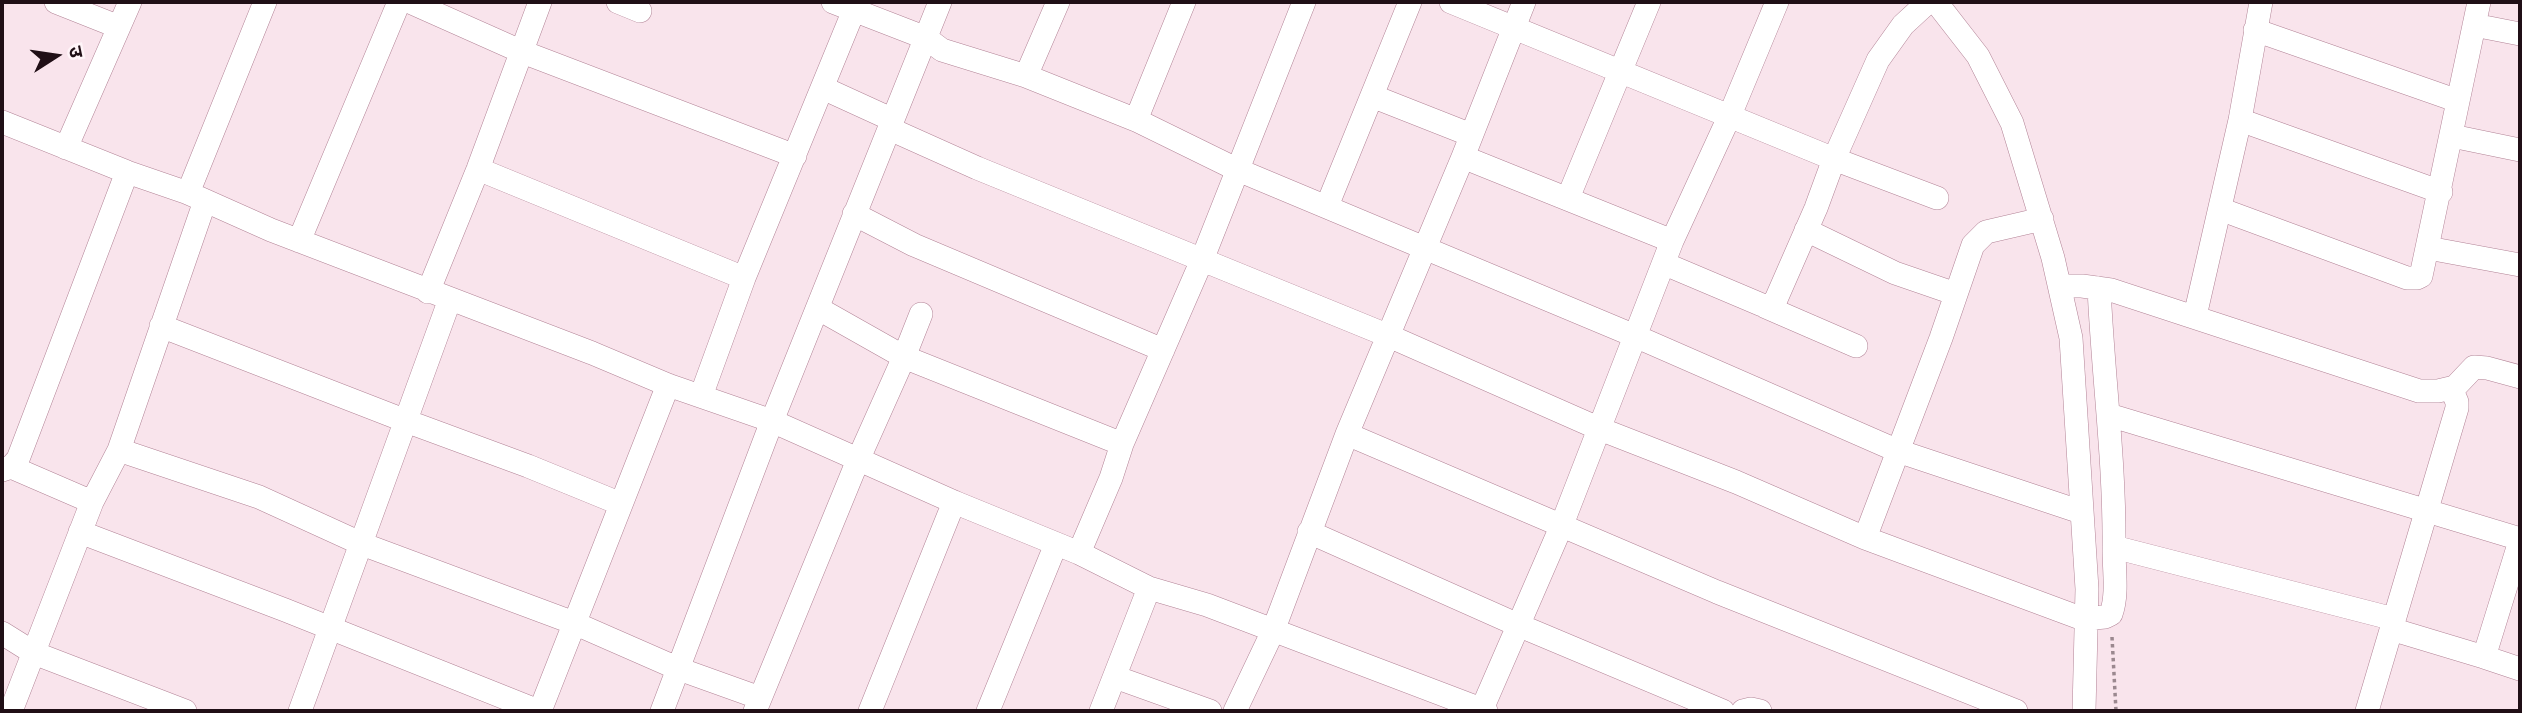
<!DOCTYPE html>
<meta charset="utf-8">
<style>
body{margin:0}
#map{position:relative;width:2522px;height:713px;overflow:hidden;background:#f9e4ec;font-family:"Titillium Web","Noto Sans Devanagari",sans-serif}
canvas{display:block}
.frame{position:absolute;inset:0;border:4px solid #200f16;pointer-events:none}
.north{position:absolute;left:21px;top:21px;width:70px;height:70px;-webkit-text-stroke:5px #fff4f8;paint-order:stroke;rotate:78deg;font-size:19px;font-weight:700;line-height:28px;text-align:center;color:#200f16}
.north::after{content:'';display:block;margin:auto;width:24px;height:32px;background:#200f16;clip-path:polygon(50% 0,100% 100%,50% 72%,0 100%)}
</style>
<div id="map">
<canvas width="2522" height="713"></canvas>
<div class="frame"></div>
<div class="north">उ</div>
</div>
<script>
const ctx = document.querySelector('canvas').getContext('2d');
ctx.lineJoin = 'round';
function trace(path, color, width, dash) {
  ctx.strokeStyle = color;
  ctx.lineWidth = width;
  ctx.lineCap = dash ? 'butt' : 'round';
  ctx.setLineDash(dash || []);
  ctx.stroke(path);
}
const path = new Path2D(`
 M2112,637L2116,711`);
const minor = new Path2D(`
 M56,2L119,27
 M410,2L520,51L795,156
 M618,2L640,11
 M833,2L926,38L942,50L1026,76L1136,120L1238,170L1635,336L1898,451L2081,512
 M1451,2L1834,159L1937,198
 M1936,2L1978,56L2012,123L2053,258L2071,338L2087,589L2084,711
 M2474,25L2520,34
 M2255,30L2458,101
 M1026,76L1058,2
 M823,88L893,120
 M1372,96L1471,135
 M1136,120L1184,2
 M2240,120L2441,192
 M2,122L127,172L188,193L271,230L592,353L668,385L772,421L954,502L1079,553L1149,588L1207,605L1486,711
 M890,129L977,168L1389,336L1600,429L1736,482L1865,538L2083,619L2105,617L2111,614C2118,595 2114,570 2114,550C2115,462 2103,376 2099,288
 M2452,136L2520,150
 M66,148L130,2
 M1463,157L1672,241
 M478,169L744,278
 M188,193L265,2
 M1568,198L1649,2
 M1327,206L1410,2
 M2220,209L2407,278H2417L2421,276L2479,2
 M854,214L914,245L1163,350
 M1806,230L1895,273L1956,294
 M299,241L399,2
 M2428,248L2520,265
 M1665,264L1762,305L1771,306L1774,304L1816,208L1834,159L1878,60L1903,25L1928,2
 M2060,286H2082L2111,290L2419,391H2438L2455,387L2474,367L2487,368L2520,377
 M428,292L478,169L540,2
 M1766,307L1856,346
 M819,309L904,357L1122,444
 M2195,316L2240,120L2261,2
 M161,326L406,421L528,466L621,504
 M701,396L744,278L854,10
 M2109,415L2520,539
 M1347,434L1717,592L2016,711
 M119,450L259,497L362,544L574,623L679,669L760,698
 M11,467L92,502
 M2,470L11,467L18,459L127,172
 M80,532L285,610L538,711
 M1309,532L1518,625L1723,711
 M1865,538L1941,338L1973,245L1986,232L2042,219
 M2114,547L2394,619
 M1079,553L1111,478L1122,444L1202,260L1304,2
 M2391,629L2484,657L2520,541
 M2,633L34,653L185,711
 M2484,657L2520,669
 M1115,677L1210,711
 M1482,709L1561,527L1672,241L1730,115L1777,2
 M11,711L92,502L119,450L205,201
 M300,711L450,299
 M540,711L668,385
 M662,711L772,421L940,2
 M755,711L858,460L904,357L921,314
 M870,711L954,502
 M988,711L1056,544
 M1101,711L1149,588
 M1235,711L1273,631L1347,434L1463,157L1524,2
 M1743,711L1751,709L1760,711
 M2367,711L2457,408V402L2451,388`);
trace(minor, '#b28396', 24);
trace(path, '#9b888f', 3.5, [3.5, 3.5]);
trace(minor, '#fff', 23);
</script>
